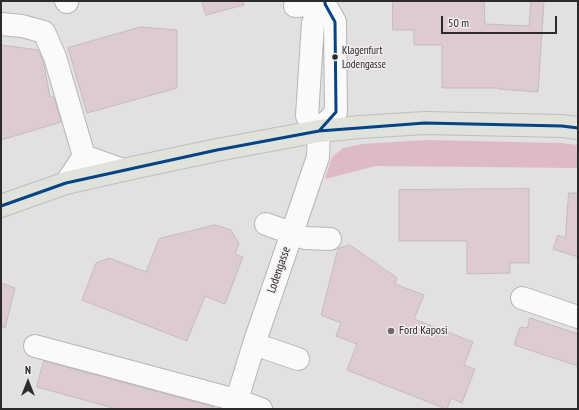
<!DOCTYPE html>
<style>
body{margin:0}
#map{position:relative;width:579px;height:410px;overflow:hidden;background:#e3e0e1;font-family:"PT Sans Narrow",sans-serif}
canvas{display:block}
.frame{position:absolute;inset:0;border:2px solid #2c2a2b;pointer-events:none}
.north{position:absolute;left:8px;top:362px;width:40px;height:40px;-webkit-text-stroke:3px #f2eced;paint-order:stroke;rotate:0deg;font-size:11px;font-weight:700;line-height:16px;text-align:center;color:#2c2a2b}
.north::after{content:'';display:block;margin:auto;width:14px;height:18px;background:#2c2a2b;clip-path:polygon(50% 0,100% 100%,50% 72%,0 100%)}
.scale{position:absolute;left:441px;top:16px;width:116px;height:18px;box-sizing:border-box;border:2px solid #2c2a2b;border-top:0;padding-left:5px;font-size:12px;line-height:14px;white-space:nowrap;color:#2c2a2b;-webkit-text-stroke:3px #f2eced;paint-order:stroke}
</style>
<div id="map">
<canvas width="579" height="410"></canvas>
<div class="frame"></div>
<div class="north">N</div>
<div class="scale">50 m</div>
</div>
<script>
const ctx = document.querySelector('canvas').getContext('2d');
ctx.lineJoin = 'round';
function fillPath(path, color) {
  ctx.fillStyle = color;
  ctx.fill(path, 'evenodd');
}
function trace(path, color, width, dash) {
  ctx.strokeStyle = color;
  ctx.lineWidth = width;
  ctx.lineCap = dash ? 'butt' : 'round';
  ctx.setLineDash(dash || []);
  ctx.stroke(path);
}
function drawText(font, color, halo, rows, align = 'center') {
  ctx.font = font + ' "PT Sans Narrow",sans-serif';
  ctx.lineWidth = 3;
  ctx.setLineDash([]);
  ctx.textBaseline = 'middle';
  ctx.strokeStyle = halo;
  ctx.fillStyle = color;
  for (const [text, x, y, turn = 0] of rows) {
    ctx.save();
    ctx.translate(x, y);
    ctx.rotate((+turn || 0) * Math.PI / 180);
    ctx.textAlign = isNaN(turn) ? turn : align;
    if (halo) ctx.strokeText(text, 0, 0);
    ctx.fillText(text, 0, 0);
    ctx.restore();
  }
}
const green = new Path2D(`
 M427,140L561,143L578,145V168L376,166L325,179L332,157L343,148L362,144Z`);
const building = new Path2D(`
 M202,1H243L244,5L206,15Z
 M393,1H484L485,24L529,26L531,1H544L538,92L499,89V88H442V45H414V30H393Z
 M141,27L177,30V88L87,113L68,48Z
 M1,45L38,50L43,60L50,97H54L61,122L1,140Z
 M529,189V263H510V273L467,274V241H399V190Z
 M569,193H578V257L553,249L558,235L565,238Z
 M215,225L231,230L239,244L235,254L243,257L225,304L205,296L187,341L82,300L96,263L109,258L146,272L159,239Z
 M350,245L397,278L395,284L424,295L414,319L473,342L464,365L475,369L462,403L451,398L447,409H446L347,370L357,344L336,336L341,323L321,315L338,249Z
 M1,283L15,288L5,328L1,327Z
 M530,318L578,334V366L514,345L520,327L527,328Z
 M44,361L214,407V409H117L37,387Z`);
const minor = new Path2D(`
 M66,1L67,2
 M295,6L325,4
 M1,24L22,26L44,32L55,57L84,156L66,183
 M319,131L336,112L335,22L325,4V1
 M84,156L123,170
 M266,224L305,238L330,239
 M522,298L578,317
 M254,344L298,359
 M35,346L236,400L261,409
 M234,409L254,344L318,157L319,131L307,116L313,23L325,4`);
const major = new Path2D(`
 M1,206L66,183L123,170L217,150L319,131L360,127L425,123L562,126L578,128`);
const bus1 = new Path2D(`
 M319,131L336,112L335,22L325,4V1
 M1,206L66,183L217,150L319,131L425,123L562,126L578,128`);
const markers = [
 [335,57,3.5,"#2c2a2b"],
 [391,331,4,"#6c6a6b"]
];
const busNames = [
 ["Klagenfurt",342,51],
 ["Lodengasse",342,65]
];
const streetNames = [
 ["Lodengasse",279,270,-71]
];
const poiNames = [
 ["Ford Kaposi",399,331]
];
fillPath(green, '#debbc4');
fillPath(building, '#decbd0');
trace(building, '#bfbdbe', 1);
trace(minor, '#b7b5b6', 24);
trace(major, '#bfbdbe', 24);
trace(minor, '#fbfafa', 22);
trace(major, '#e0e3dc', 22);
trace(bus1, '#044486', 3);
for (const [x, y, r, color] of markers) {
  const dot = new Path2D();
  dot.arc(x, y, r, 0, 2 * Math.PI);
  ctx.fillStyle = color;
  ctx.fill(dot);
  trace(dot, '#f2eced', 1.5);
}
drawText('11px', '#2c2a2b', '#f2eced', busNames, 'left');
drawText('12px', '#2c2a2b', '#f2eced', streetNames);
drawText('12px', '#2c2a2b', '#f2eced', poiNames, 'left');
</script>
